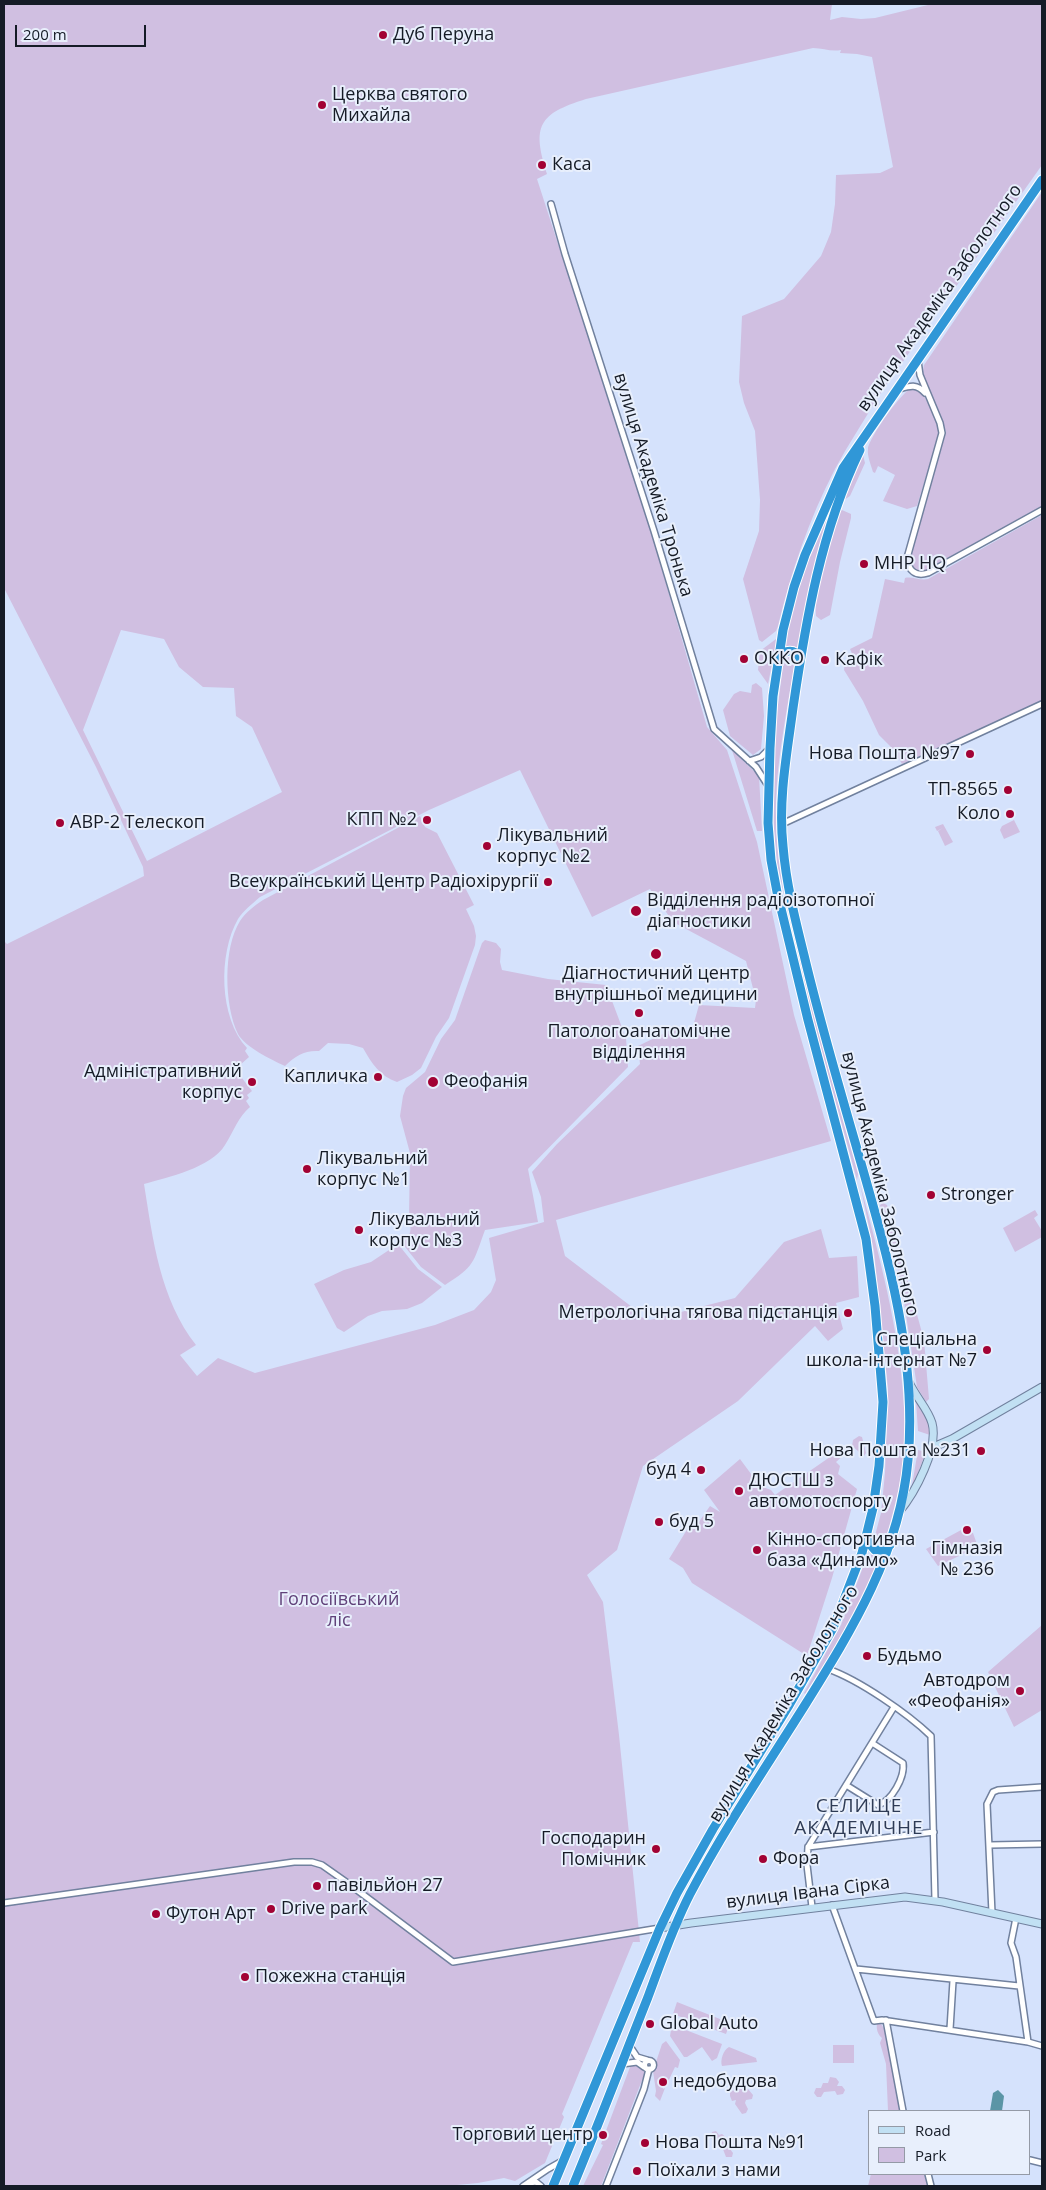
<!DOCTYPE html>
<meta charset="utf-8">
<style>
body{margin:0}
#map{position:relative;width:1046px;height:2190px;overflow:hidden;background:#d5e2fc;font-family:"Open Sans",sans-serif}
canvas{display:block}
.frame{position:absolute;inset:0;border:5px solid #151b26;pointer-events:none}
.legend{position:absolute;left:868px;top:2110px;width:162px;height:65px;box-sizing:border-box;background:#e8effc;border:1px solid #949aa6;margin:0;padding:6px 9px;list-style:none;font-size:15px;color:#151b26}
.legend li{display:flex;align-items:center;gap:10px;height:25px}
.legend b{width:25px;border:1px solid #949aa6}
.scale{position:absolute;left:15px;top:25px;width:131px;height:22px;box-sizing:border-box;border:2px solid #151b26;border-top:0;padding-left:6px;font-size:15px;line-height:18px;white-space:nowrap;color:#151b26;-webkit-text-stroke:4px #e8effc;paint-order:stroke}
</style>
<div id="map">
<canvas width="1046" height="2190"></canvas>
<div class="frame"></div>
<ul class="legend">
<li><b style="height:6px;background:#c1e0f3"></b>Road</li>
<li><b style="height:14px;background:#d0bfe1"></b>Park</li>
</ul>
<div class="scale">200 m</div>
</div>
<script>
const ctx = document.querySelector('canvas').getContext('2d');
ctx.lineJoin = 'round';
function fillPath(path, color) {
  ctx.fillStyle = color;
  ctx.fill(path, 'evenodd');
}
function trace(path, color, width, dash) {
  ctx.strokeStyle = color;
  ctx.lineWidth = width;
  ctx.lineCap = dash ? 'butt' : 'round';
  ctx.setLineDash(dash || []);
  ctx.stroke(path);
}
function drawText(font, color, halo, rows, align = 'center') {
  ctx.font = font + ' "Open Sans",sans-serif';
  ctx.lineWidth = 4;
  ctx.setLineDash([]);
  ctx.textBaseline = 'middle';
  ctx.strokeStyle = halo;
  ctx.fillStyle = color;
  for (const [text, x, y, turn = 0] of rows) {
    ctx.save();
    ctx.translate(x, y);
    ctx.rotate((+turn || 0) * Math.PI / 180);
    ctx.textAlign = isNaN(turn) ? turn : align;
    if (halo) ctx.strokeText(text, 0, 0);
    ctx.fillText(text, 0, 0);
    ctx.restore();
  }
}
const green = new Path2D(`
 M4,4H832L830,20L842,17L861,19L875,18L932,4H1042V165L880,394C865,419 849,443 835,469C809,519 791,572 778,626L776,631L762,642L759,640L743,579L759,531L760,500L755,431L744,403L739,382L742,316L784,299L821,256L831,232L835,204L836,175L880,173L893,167L872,57L857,54L840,53L841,50C831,52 823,48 813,48L586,99C538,114 532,126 547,174L537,179L651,531L707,727L727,750L757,842L794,1015L831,1141L556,1220L565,1256L632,1307L638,1316L650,1320L735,1298L784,1242L821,1229L829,1258L857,1256L859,1297L836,1303L843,1329L828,1341L815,1326L738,1401L643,1466L617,1550L587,1575L603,1602L619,1735L640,1942H633L562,2114L564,2117L545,2163L515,2181L504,2178L478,2183L446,2186H4V941L7,944L144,876L143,867L96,767L4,588ZM121,630L164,639L179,667L203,687L234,688L236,716L252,727L282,792L147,861L83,730ZM520,770L592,917L650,889L673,922L746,961L756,1000L755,1008L699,1005L692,1030H671L638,1046L640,1064L557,1144L532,1172L541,1197L544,1222L489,1238L496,1280L491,1292L474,1310L435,1325L255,1373L218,1358L197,1376L180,1355L196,1345C160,1299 153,1240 144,1184C168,1177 211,1168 225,1145C234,1131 238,1117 250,1107L246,1101L249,1098L247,1095L252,1091L238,1073L241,1070L239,1066L249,1057L245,1051L247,1048C219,1018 218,954 238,919C244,910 252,904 260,897L429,810Z
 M1042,192V506L926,570L921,572L912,568L910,558L946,432C941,413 919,382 924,365Z
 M912,388H918C927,399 939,420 939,434L917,506L907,509L883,501L895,475L878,466L875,473L873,472C871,465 867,456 868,449C869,438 902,391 912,388Z
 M863,455L865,463L850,496L844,500Z
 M845,473L819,547L798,649L791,646L782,647L810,550Z
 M842,510L851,514V518L840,562L830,615L821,620L816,616C814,588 830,540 839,512Z
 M1042,515V702L902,764L893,749L879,735L863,701L844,670L845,662L854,658L850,649L872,638L885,579L904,583L905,578C912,576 920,581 928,579Z
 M776,639L777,640L768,684L758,670L760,651Z
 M790,656L795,660C787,712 775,766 776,819C776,869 789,916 802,964C819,1034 838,1104 858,1174L857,1180L813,1019L777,864L773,817V774L776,720L783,666L785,660Z
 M756,683L762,688L764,716L761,749L753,755L730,736L723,710L734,694L740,691L751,693L752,685Z
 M732,750L759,776L762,831H757Z
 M420,816L425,827L437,833L474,905L466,909L474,926L476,936L475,945L449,1018L436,1037L421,1068L412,1075L397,1082C380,1076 372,1064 363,1048L349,1044L328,1043L319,1051C305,1050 295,1056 285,1066C272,1060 245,1047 238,1034C224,1005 223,948 240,921C246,912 254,906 263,900Z
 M1014,820L1020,832L1004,839L1000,830L1002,826Z
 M943,824L953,842L945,846L938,831L943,828L937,831L935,827Z
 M485,940L496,943L501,949L500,962L502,970L548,979L606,985L626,1038L628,1067L528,1169L538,1222L485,1230C473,1263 475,1266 445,1285L421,1267L402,1243C411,1236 412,1230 409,1219L410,1153L400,1116L403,1096L406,1088L425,1072L441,1039L455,1020L482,943Z
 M860,1184C882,1265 904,1347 905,1432C905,1469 895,1508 884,1544L879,1548L873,1543L881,1513L885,1473L888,1389L874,1251Z
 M883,1203L887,1205L924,1340L929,1399L926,1402L917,1387L901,1282L880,1205Z
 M1035,1210L1038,1215L1034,1218L1042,1231V1237L1015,1252L1003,1228Z
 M398,1244L418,1269L442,1287L422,1303L407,1309L382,1311L368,1316L344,1332L337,1328L314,1284L344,1270L371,1262Z
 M916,1401L927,1416L930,1435L918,1431Z
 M859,1436L862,1437L866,1453L864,1456L852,1446L853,1440Z
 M843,1448L846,1453L836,1462L840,1466L838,1474L857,1489L832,1578L807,1656L692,1583L683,1568L669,1559L691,1523L696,1526L710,1506L720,1512L704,1490L740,1459L760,1486L771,1490L775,1495Z
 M918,1450L926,1452L911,1491Z
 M963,1529L973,1533L978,1547L938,1566L926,1549Z
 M868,1554L880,1557C863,1606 833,1650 805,1694L804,1693L841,1625Z
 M1042,1625V1710L1014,1727L988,1672Z
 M677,2002L730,2023L726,2034L673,2014Z
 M880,2023C893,2035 898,2092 902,2111H888L886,2064L880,2043L882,2038C878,2035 876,2029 877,2024Z
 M678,2027L722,2044L717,2058L712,2061L702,2047L687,2057H684L670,2036L671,2030Z
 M666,2041L680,2060L678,2068L675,2067L666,2086L664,2076L661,2077L663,2089L665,2088L660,2101L655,2096L656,2091L653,2071L662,2044Z
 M833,2045H854V2063H833Z
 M729,2047L756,2058L757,2062L722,2066C720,2061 723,2050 729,2047Z
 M637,2064L644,2068V2075L601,2186H583L603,2145L601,2144L630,2067L631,2065Z
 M830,2077L836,2078L839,2082L837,2086H842L845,2090L843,2094L837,2095L835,2091L824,2092L821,2097H817L814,2093L816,2088H821L823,2083H828Z
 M740,2088L748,2089L753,2095L752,2099L746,2100L745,2103L748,2109L746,2113L742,2114L735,2104L736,2100L732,2101L730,2096V2090L736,2091Z
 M716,2131L719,2135L722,2134L729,2140L734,2138L736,2142L735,2148L730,2149L733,2153L732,2157H726L721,2144L710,2138L712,2132Z
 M871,2174H925L928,2186H868Z`);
const water = new Path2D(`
 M998,2090L1004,2096L1002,2111H990L993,2093Z`);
const street = new Path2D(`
 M551,204L565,254L654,531L714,729L756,767L767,784
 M918,361L920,375L940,423L942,433L907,558C908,571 916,577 928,573L1042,510
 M899,389C909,386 917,383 925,393
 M749,761L761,757L769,749
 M782,824L1042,704
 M828,1669C859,1680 907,1713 931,1736L935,1900
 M846,1785L878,1805C892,1801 905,1777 903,1763L872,1743
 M990,1845L1042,1844
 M808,1847L934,1832
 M4,1903L294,1862H312L322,1865L349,1884L453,1962L660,1928
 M832,1905L874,2021L882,2020L1028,2042L1042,2046
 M812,1907L807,1865L808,1847L894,1707
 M992,1913L987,1804L993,1792L998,1790L1042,1787
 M1016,1918L1011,1943L1016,1957L1028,2042
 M856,1969L1019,1986
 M886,2020L903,2111
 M950,2029L953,1981
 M629,2045L637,2057L647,2060
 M644.5 2065a4.5 4.5 0 1 1 9 0a4.5 4.5 0 1 1-9 0Z
 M622,2064L637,2062L644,2067
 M1030,2160L1042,2163
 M928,2174L931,2186
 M529,2183L536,2182L541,2186
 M523,2186L548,2169L564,2160
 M606,2186L644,2089L649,2069`);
const secondary = new Path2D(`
 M931,1448L952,1439L1042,1387
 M899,1512C915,1493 939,1448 932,1423C928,1409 915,1396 909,1382
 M660,1928L691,1923L905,1897L943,1902L1042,1924`);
const highway = new Path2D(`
 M779,658C785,649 795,649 800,658
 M867,1536L869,1543L875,1550H884L890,1545
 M553,2186L660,1928L677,1893L713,1829L788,1707L833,1628L862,1553L873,1508L879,1466L883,1402L875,1306L866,1239L808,1020L777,892L771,860L768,823L770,748L773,696L783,630L794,587L805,555L843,468L1042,180
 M573,2186C599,2123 623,2060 648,1997C661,1962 673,1927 690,1894C724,1829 766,1767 805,1705C853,1628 900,1552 908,1460C918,1353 884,1244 855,1142C837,1080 819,1018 804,955C795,919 786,883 783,846C778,800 787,753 793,708C806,619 821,531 860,450`);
const markers = [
 [383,35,5,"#a20234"],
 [322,105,5,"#a20234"],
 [542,165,5,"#a20234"],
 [864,564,5,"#a20234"],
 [744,659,5,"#a20234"],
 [825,660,5,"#a20234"],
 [970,754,5,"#a20234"],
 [1008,790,5,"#a20234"],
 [1010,814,5,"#a20234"],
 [427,820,5,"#a20234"],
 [60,823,5,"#a20234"],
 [487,846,5,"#a20234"],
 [548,882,5,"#a20234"],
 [636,911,6,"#a20234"],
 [656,954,6,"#a20234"],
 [639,1013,5,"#a20234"],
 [378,1077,5,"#a20234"],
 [252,1082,5,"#a20234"],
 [433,1082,6,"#a20234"],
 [307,1169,5,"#a20234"],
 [931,1195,5,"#a20234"],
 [359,1230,5,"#a20234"],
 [848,1313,5,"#a20234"],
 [987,1350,5,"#a20234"],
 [981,1451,5,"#a20234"],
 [701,1470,5,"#a20234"],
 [739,1491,5,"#a20234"],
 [659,1522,5,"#a20234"],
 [967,1530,5,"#a20234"],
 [757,1550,5,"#a20234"],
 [867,1656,5,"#a20234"],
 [1020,1691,5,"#a20234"],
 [656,1849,5,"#a20234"],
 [763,1859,5,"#a20234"],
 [317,1886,5,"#a20234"],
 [271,1909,5,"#a20234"],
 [156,1914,5,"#a20234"],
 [245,1977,5,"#a20234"],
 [650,2024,5,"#a20234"],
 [663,2082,5,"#a20234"],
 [603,2135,5,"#a20234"],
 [645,2143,5,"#a20234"],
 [637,2171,5,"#a20234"]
];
const poiNames = [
 ["Дуб Перуна",393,35],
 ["Церква святого",332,95],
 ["Михайла",332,116],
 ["Каса",552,165],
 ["MHP HQ",874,564],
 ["ОККО",754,659],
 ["Кафік",835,660],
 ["Нова Пошта №97",960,754,"right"],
 ["ТП-8565",998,790,"right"],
 ["Коло",1000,814,"right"],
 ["КПП №2",417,820,"right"],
 ["АВР-2 Телескоп",70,823],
 ["Лікувальний",497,836],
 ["корпус №2",497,857],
 ["Всеукраїнський Центр Радіохірургії",538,882,"right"],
 ["Відділення радіоізотопної",647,901],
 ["діагностики",647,922],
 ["Діагностичний центр",656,974,"center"],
 ["внутрішньої медицини",656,995,"center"],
 ["Патологоанатомічне",639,1032,"center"],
 ["відділення",639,1053,"center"],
 ["Адміністративний",242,1072,"right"],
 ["корпус",242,1093,"right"],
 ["Капличка",368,1077,"right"],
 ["Феофанія",444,1082],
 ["Лікувальний",317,1159],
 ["корпус №1",317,1180],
 ["Stronger",941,1195],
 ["Лікувальний",369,1220],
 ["корпус №3",369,1241],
 ["Метрологічна тягова підстанція",838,1313,"right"],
 ["Спеціальна",977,1340,"right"],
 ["школа-інтернат №7",977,1361,"right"],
 ["Нова Пошта №231",971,1451,"right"],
 ["буд 4",691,1470,"right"],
 ["ДЮСТШ з",749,1481],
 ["автомотоспорту",749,1502],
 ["буд 5",669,1522],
 ["Кінно-спортивна",767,1540],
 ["база «Динамо»",767,1561],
 ["Гімназія",967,1549,"center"],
 ["№ 236",967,1570,"center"],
 ["Будьмо",877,1656],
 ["Автодром",1010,1681,"right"],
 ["«Феофанія»",1010,1702,"right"],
 ["Господарин",646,1839,"right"],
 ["Помічник",646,1860,"right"],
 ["Фора",773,1859],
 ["павільйон 27",327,1886],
 ["Drive park",281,1909],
 ["Футон Арт",166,1914],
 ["Пожежна станція",255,1977],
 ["Global Auto",660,2024],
 ["недобудова",673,2082],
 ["Торговий центр",593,2135,"right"],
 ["Нова Пошта №91",655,2143],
 ["Поїхали з нами",647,2171]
];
const streetNames = [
 ["вулиця Академіка Заболотного",940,298,-55],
 ["вулиця Академіка Тронька",653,485,73],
 ["вулиця Академіка Заболотного",880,1184,76],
 ["вулиця Академіка Заболотного",784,1704,-59],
 ["вулиця Івана Сірка",808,1893,-7]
];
const parkNames = [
 ["Голосіївський",339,1600],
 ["ліс",339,1621]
];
const neighbourhoodNames = [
 ["СЕЛИЩЕ",859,1807],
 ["АКАДЕМІЧНЕ",859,1829]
];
fillPath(green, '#d0bfe1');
fillPath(water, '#5b95a6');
trace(street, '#71819e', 8);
trace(secondary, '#71819e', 9);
trace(highway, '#fff', 11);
trace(street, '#fff', 5);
trace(secondary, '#c1e0f3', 7);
trace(highway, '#3097d7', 9);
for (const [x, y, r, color] of markers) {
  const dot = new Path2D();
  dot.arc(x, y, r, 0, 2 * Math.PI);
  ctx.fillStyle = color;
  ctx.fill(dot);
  trace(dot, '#e8effc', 2);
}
drawText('18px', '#151b26', '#e8effc', poiNames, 'left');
drawText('18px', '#151b26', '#e8effc', streetNames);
drawText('18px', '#61427a', '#e8effc', parkNames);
ctx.letterSpacing = '1px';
drawText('19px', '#2e3b55', '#e8effc', neighbourhoodNames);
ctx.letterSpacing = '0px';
</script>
